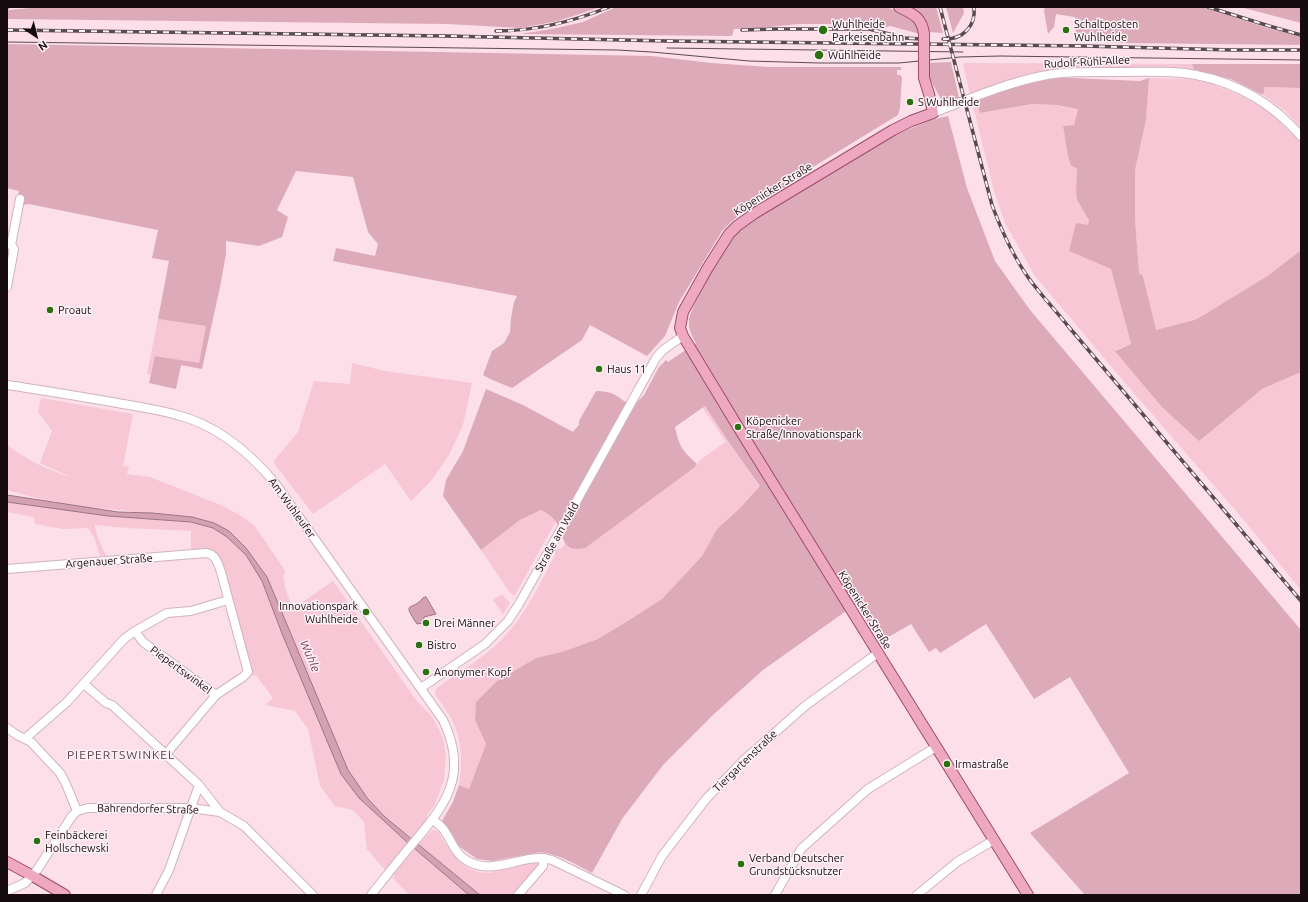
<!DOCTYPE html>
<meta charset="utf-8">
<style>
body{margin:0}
#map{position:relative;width:1308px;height:902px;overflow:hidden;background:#fcdfe8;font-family:Ubuntu,sans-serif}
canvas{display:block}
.frame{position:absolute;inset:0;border:8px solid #160c0f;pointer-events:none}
.north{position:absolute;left:16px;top:16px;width:40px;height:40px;-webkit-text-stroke:3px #fef2f5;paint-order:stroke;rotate:145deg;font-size:11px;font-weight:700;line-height:16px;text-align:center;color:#160c0f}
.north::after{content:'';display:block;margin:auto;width:14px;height:18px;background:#160c0f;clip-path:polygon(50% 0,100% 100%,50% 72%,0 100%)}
</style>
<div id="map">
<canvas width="1308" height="902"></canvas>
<div class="frame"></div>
<div class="north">N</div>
</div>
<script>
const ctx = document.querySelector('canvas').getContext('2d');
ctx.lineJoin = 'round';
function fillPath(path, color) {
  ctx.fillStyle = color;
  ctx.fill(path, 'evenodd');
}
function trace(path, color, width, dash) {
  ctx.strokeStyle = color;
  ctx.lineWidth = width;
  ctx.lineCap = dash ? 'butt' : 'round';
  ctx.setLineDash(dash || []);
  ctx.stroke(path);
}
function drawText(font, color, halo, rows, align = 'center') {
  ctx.font = font + ' Ubuntu,sans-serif';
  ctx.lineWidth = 3;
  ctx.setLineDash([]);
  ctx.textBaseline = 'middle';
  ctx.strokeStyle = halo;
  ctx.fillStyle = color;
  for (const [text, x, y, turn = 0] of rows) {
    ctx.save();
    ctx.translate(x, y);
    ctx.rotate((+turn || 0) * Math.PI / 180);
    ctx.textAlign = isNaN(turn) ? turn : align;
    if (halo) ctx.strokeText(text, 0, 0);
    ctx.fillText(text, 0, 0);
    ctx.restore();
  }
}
const green = new Path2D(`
 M963,63L1192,64L1194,70L1170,68L1144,67L1129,69L1107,68L1067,69L1046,71L1014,79L970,95Z
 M1149,78L1189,79L1209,83L1241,96L1267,110L1301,142V250L1269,275L1202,316L1185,323L1156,331L1143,276L1139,274L1135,219V170L1146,120Z
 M1265,87L1301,88V127L1285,111L1263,95Z
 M977,100L981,113L1032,104L1057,105L1078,109L1074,125L1063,126L1068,156L1071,166L1077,167L1076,192L1077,200L1089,219L1088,225L1069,251L1111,269L1131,344L1115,350L1260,390L1301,372V590L1243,519L1126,384L1035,276L1005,223L994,191L972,102Z
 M158,319L206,326L199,364L156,356L151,375L147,374Z
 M352,363L385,371L472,383L463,425L449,455L432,480L411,501L385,464L313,514L273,462L298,432L314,381L350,384Z
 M41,398L133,414L123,466L129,467L127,474L150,477L223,506L239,515L254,525L286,572L283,575L286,591L293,609L333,581L416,700L433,718L443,738L446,757L444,780L434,806L427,815V820L412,838L385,817L368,799L348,770L267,577L246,548L229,532L214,523L192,517L86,507L40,499L7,490V445C27,460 47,470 71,477L40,463L52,431L38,412Z
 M705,406L730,444L760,486L740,508L717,529L702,556L662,599L631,619L598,639L562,652L536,658L497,681L476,702L475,720L486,744L469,789L459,785C463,762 462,738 451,718C446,710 440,702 435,694L436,689C456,673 480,661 498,643C524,619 539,585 555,555V550L561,549L566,543L569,548L695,467L700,460L726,442L702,407Z
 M7,502L108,516L191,522L213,528L227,537L246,555L262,581L283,636L341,774L359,798L408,843L385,870L367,849L364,822L353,810L335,806L320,786L308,729L295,711L265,705L273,698L256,675L253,676L221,564L219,560L191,552V531C159,529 127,529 95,525C94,531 103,548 106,556H100L94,537L88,528L63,529L35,524L34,517L7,512Z
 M541,510L556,521L515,595H513L510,593L481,550L520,520Z
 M502,594L510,603L503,614L493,600Z
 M434,830L439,832C451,855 464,874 492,873V861L540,852L547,853L541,866L519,895H480L419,844L430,832Z
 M415,849L468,893L469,895H409L393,878L395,876L394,874Z`);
const forest = new Path2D(`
 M44,7H601L558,21L521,28L447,24L7,19V10Z
 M616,7H888L914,22L917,24L920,34L890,26L880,29L844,24H799L759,28L734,29L732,36L520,34L552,29L583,22Z
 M906,7H936L943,33L929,32L927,23Z
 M946,7H963L964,13L953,33Z
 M1045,7H1202L1267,28L1301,36V45L1125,43L1076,41L1075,17L1056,14L1054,27L1048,34L1044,10Z
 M1240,7H1301V23Z
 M7,44L652,56L711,63L769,67H901V70H897V75H901V77H902L900,108L898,115L813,167L787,186L746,210L731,222L722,231L679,302L665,336L647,356L590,325L582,340L512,388L490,379L483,375L492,351L504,343L510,332L511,318L514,302L517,296L333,261L336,248L375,256L378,244L368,232L353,177L296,171L277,210L288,217L282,237L259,246L226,241V254L220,287L202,369L181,365L176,389L149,383L155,356L199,363L206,326L158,319L169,261L152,258L158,230L29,204L16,206L19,191L7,188Z
 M951,62L959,98L946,102L942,101L929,77L928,63Z
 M1192,64H1301V88L1265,87L1263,95L1231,79L1194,70Z
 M1049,78H1072L1140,81L1149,78L1146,120L1135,170V219L1139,273L1143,276L1156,330L1194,320L1202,316L1269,275L1301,250V346L1300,347L1301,372L1262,389L1199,441L1162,407L1115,351L1131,344L1111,269L1069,251L1076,223L1088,225L1089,220L1077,200L1076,192L1077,168L1071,166L1068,156L1063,126L1074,125L1078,109L1057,105L1032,104L980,113L977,101L1019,85Z
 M948,116L967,188L995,261L1030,310L1301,630V895H1085L1030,833L1129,773L1070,677L1034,699L986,624L940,653L936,648L929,652L911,624L880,642L856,604L763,670L714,714L663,765L622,819L592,873C573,863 561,855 540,852L492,861L477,859L456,844L449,830L442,821L453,802L459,785L469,789L486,744L475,720L476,702L497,681L536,658L562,652L598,639L631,619L662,599L702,556L717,529L740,508L760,486L730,444L705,406L675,427C679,447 683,451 697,464L695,467L585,548C560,553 566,537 556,522C553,517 546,513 541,510L520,520L481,550L443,496L446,480L463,451L486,389L523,405L573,432L579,425V421L596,391C603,391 610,392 615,395C626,401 622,403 636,403L644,395L659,367L666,360L668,362L696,343C692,336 688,330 689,320C690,309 724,249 732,239C740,229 749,223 759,217L895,135L931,120Z`);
const water = new Path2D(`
 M7,495L118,512L152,513L192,517L214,523L229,531L246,548L267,577L348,770L368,799L385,817L480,895H469L408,843L359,798L341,774L283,636L262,581L246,555L227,537L213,528L191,522L108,516L7,502Z
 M426,597L436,614L424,617L423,623L417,624C401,600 412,612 423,598Z`);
const minor = new Path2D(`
 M933,113C967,100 1006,83 1042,76C1067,71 1094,72 1120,72C1145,72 1171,70 1196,75C1237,83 1273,104 1301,136
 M7,287L14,249L11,245L20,199
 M7,385C42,390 77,396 112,402C134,406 156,409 177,415C217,425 249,452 275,483L443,720C470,776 445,806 409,848C396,863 384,879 371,895
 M7,569L206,553C216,554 218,564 221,572L248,672L243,677L216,695L166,754
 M135,631L143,642L216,695
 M84,684L106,703L112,705L199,785L220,812
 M421,688L485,644L508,621L519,604L560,531L656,358L663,350L683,336
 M7,728L17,735L31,742L60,773L66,784L77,811
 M26,739L28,736L67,702L124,639L135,631L167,613L191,611L228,600
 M433,820C437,823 441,826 444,830C451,840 454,851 463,858C488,877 514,858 540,858C544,858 548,859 552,860L624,895
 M7,891L25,883L37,870L72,816L77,811L88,808H191L220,812L244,826L313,895
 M156,895L169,870L199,785
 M518,895L543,866L544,858
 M641,895L662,856L706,799L744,760L805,706L878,653
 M775,895L801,849L811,840L868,789L936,747
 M917,895L957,862L994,840`);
const major = new Path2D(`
 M899,7C913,14 922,17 924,34
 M924,66V78L929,94L933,113L911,121L893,130L755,213L737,226L729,234L707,269L683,312L680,328L683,336L738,427L1028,895
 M7,862L31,875L65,895`);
const tram = new Path2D(`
 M7,42L617,50L652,52L749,61L819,63H899L960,57L1000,56L1301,60
 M667,48L963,52`);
const rail = new Path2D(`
 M7,7H8
 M940,7L992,205C1002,232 1014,258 1030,280C1042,296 1056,311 1068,326L1301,601
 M1208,7L1269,26L1301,35
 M7,30L446,36L667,41L1084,46L1232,50H1301
 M742,30L776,29H869L905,38L921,39
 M496,31C536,31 572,22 609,7
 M943,39C963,40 976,26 974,7`);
const majorBridge = new Path2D(`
 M924,66V34`);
const markers = [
 [823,30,5,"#2c7111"],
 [1066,30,4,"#2c7111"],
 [819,55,5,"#2c7111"],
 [910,102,4,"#2c7111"],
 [50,310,4,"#2c7111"],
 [599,369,4,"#2c7111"],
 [738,427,4,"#2c7111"],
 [366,612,4,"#2c7111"],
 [426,623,4,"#2c7111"],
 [419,645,4,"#2c7111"],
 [426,672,4,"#2c7111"],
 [947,764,4,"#2c7111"],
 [37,841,4,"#2c7111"],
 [741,864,4,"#2c7111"]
];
const poiNames = [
 ["Wuhlheide",832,24],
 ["Parkeisenbahn",832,37],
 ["Schaltposten",1074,24],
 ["Wuhlheide",1074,37],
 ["Wuhlheide",828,55],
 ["S Wuhlheide",918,102],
 ["Proaut",58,310],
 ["Haus 11",607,369],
 ["Köpenicker",746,421],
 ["Straße/Innovationspark",746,434],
 ["Innovationspark",358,606,"right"],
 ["Wuhlheide",358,619,"right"],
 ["Drei Männer",434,623],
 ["Bistro",427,645],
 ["Anonymer Kopf",434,672],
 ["Irmastraße",955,764],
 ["Feinbäckerei",45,835],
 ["Hollschewski",45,848],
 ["Verband Deutscher",749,858],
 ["Grundstücksnutzer",749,871]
];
const streetNames = [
 ["Rudolf-Rühl-Allee",1087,62,-3],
 ["Köpenicker Straße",773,189,-32],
 ["Am Wuhleufer",292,508,54],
 ["Straße am Wald",557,537,-61],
 ["Argenauer Straße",109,561,-4],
 ["Köpenicker Straße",865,610,58],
 ["Piepertswinkel",181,670,36],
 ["Tiergartenstraße",745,761,-44],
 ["Bahrendorfer Straße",148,809,1]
];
const waterNames = [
 ["Wuhle",310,656,67]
];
const neighbourhoodNames = [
 ["PIEPERTSWINKEL",121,755]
];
fillPath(green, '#f7c7d6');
fillPath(forest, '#ddaaba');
fillPath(water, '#d4a1b2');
trace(water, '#9b7481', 1);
trace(minor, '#d0b4bc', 10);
trace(major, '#9c4c69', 12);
trace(minor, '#fff', 8);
trace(major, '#efa8c2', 10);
trace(tram, '#5a4b4f', 1);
trace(rail, '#5a4b4f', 3.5);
trace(rail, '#fef2f5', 2, [6]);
trace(majorBridge, '#9c4c69', 12, []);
trace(majorBridge, '#efa8c2', 10);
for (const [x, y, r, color] of markers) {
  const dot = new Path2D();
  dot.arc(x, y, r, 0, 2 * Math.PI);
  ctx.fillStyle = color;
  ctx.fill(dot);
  trace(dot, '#fef2f5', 1.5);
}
drawText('11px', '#160c0f', '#fef2f5', poiNames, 'left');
drawText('11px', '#160c0f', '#fef2f5', streetNames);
drawText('italic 12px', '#803f57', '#fef2f5', waterNames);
ctx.letterSpacing = '1px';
drawText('12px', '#584149', '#fef2f5', neighbourhoodNames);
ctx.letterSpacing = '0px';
</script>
